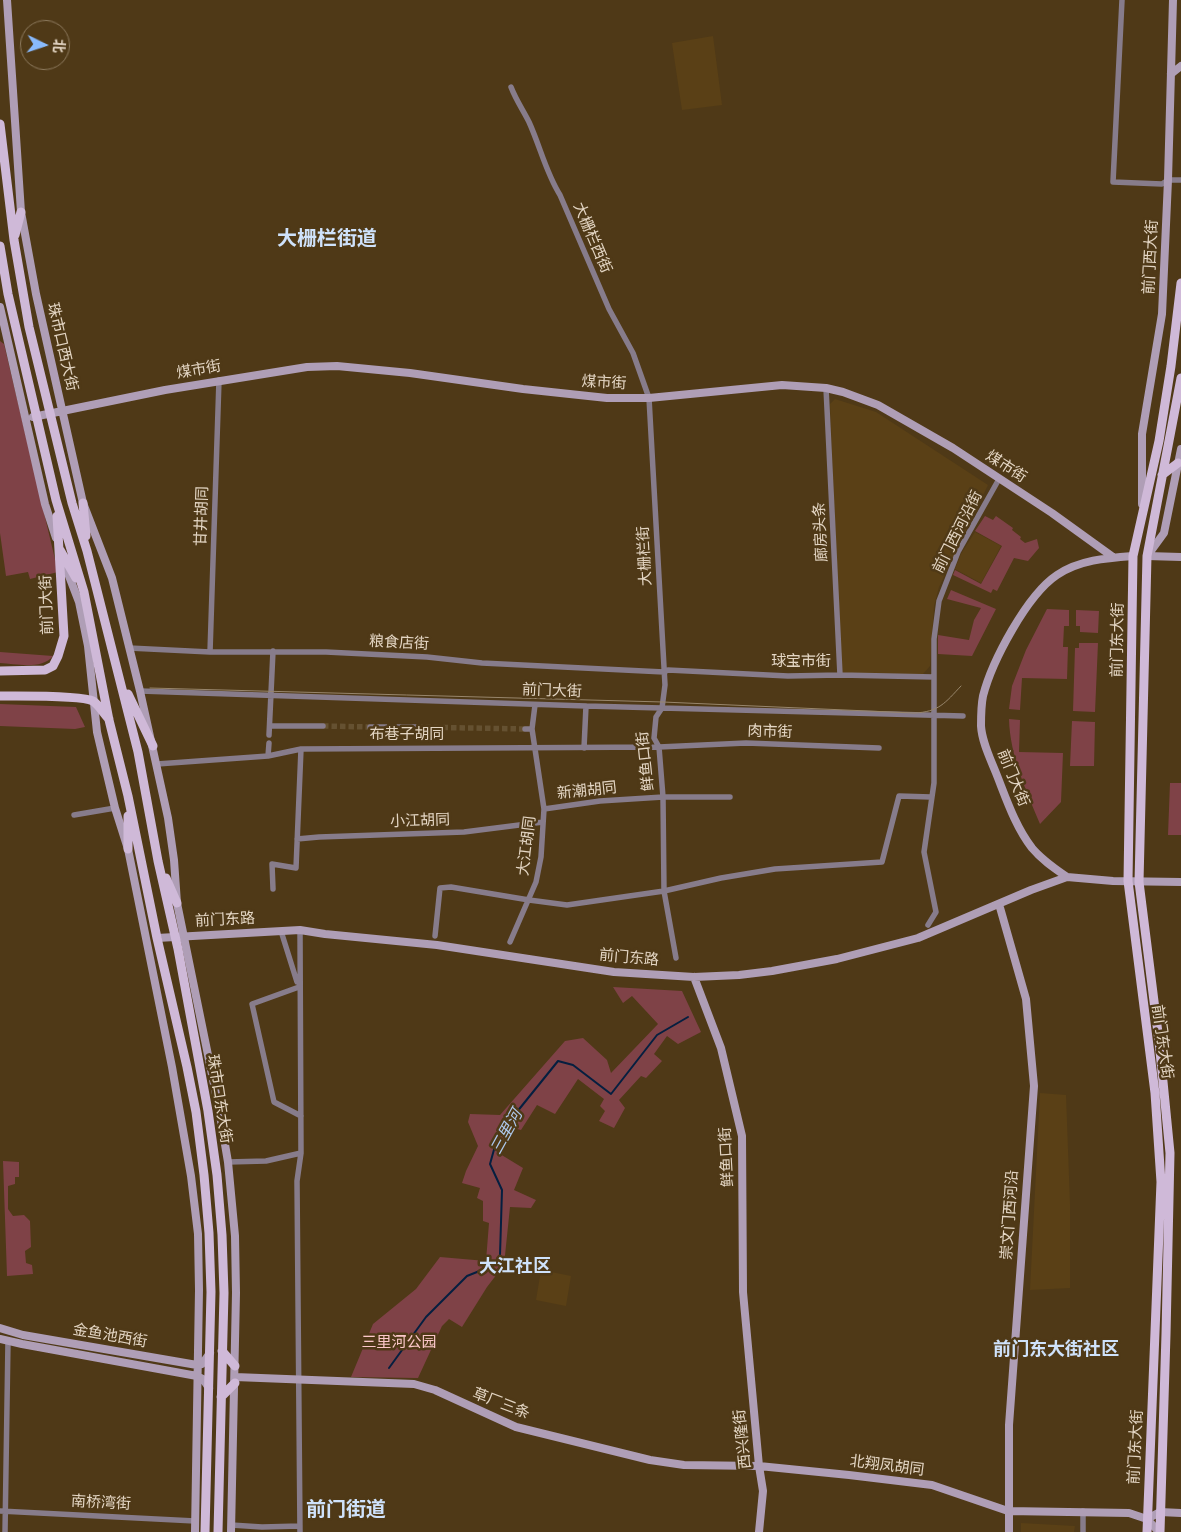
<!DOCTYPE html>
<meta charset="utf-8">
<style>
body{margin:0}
#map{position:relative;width:1181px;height:1532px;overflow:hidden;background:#4f3917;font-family:Manrope,"Noto Sans SC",sans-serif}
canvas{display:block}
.north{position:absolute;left:20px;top:20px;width:50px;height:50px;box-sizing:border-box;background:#4f3917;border:1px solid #8b785c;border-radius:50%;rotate:94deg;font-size:14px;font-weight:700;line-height:20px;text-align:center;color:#e4d6c4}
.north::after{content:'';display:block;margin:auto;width:18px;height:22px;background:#89bafc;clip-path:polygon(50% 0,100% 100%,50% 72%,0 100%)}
</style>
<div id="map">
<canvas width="1181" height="1532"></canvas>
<div class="north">北</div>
</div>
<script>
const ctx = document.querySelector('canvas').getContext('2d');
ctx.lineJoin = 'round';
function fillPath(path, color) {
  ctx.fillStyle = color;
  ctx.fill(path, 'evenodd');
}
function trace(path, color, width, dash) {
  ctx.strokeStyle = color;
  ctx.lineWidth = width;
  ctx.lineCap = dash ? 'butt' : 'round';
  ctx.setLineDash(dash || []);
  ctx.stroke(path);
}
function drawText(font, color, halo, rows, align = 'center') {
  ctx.font = font + ' Manrope,"Noto Sans SC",sans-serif';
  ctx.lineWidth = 5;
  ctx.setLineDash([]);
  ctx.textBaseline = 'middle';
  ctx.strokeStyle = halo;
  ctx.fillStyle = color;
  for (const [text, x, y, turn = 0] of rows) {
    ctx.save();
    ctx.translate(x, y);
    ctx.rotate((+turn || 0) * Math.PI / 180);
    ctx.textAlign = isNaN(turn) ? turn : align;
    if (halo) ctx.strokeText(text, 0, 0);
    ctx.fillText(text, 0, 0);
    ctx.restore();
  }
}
const built = new Path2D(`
 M713,36L722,105L682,110L672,43Z
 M835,399L876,412L988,485L939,587L934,606L930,666L923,674H841L830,404Z
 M975,532L1001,546L981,583L955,569L961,554Z
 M1040,1093L1066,1095L1070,1204V1288L1030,1290Z
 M541,1270L571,1276L566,1306L536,1300Z
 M1021,1523L1075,1526L1074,1532H1021Z`);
const green = new Path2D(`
 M0,341L4,344L58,572L30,579L28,572L6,576L0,533Z
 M985,516L993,520L996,516L1013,528L1012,530L1021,537L1020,539L1025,543L1037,539L1039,548L1028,561L1014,558L997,591L993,589L991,593L953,575L955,570L981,584L1002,546L975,531Z
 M951,590L996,609L972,656L938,654V635L969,640L974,620L981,608L947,599Z
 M1047,609L1069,610V626H1064L1063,647H1068L1067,679L1022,678L1020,710L1009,709L1012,686L1026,650Z
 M1076,610L1099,611L1098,633L1080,632V626H1076Z
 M1079,643H1098L1095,712L1073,711L1075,648H1079Z
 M0,652L53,656C42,670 16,664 0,663Z
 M0,704L76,707L85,727L75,729L0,726Z
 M1009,719L1020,720L1019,752L1063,753L1061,802L1040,824C1026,790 1010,756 1009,719Z
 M1072,721L1095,722L1094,766H1070Z
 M1170,783H1181V835H1168Z
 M613,987L682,991L701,1032L678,1044L667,1036L654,1054L662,1061L646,1078L641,1076L619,1100L625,1108L614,1128L599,1121L605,1111L600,1106L604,1099L578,1079L555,1114L537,1105L521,1130L513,1128L500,1154L523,1168L514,1190L536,1200L531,1208L510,1207L504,1265L487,1287L462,1327L449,1319L442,1326L418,1378L351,1377L373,1324L416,1289L440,1257L486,1261L489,1223L483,1221V1201L477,1198L480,1188L462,1183L466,1171L478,1146L468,1122L470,1114L500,1115L565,1041L583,1038L607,1060L611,1073L658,1024L632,996L623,1003Z
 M3,1161L19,1162V1177H15V1184L8,1186V1209L13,1216L24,1215L30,1221L31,1247L25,1251L26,1263L32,1265L33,1274L7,1276Z`);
const stream = new Path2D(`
 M389,1368L426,1317L467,1276L487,1268L498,1261L500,1255L502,1190L490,1164L495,1146L500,1134L512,1118L558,1061L573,1065L611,1094L657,1035L688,1017`);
const streetTunnel = new Path2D(`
 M323,726L370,727
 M417,727L525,729`);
const street = new Path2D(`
 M1122,0L1113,182L1162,184L1168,180H1181
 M511,87C516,100 523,110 529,122C540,146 546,173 560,195L609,309L633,353L649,398L665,685L662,708L656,717L654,738L659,747L663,797L664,891L676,958
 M826,388L840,675
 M129,648L210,652H326L427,657L482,663L664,672L668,670L788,676L840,675L934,677
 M210,652L219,380
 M140,691L586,706L963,716
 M270,726H323
 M370,727H417
 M525,729H532
 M269,735L273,651
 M584,748L586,706
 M268,756L269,743
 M157,764L268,756L301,749L659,747L746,743L879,748
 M544,809L600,801L663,797H730
 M74,815L115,808
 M297,839L319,837L464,832L543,822
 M273,889L272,864L296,868L301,749
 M928,925L936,912L924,852L934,783V639L939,601L958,552L999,479
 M281,931L297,982
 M435,936L440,888L451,887L529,900L567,905L664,891L721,878L775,869L882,862L899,796L931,797
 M510,942L536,882L541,857L544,809L532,729L535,705
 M299,987L252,1004L274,1102L301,1116
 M228,1162L266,1161L301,1153
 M0,1511L195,1521
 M231,1525L262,1527L300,1526
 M5,1532L8,1341
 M300,1532L297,1181L301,1153L300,930
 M1083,1532V1511`);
const secondary = new Path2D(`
 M7,0L21,212L36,294L83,503L112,578L140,691L168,818L174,860L177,903L219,1109L228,1162L235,1236L236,1293L231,1532
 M1171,74L1181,66
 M0,307L45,504L56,538
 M33,417L165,390L307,367L337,366L410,373L523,389L607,398H649L782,385L826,388L843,392L878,405L953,448L1052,513L1113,557
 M1142,504V434L1162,314L1168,180L1173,0
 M1148,555L1164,533L1181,449
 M1147,556L1181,557
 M64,563L79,602L88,646L97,732L115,808L128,849L172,1067L191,1176L198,1234L199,1290L195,1532
 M1067,877C1054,868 1042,860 1032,848C1015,826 1006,798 996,773C990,758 982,742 981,726C981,717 981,706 983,696C992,661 1027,595 1057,575C1079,560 1106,558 1133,556
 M999,904L1026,999L1034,1086L1009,1425V1532
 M157,938L300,930L325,934L437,945L614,972L694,977L739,975L772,971L837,959L918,938L1031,890L1067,877L1113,881L1181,882
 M694,977L721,1048L742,1136L743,1292L759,1466L763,1491L759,1532
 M0,1328L23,1335L197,1365L202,1364L210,1353
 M0,1339L22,1344L197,1376L203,1379L209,1388
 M235,1377L414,1384L435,1390L516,1427L650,1460L684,1465L759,1466L849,1475L932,1485L1008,1511L1129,1513L1147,1519L1159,1532
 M1147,1519L1160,1512L1181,1513`);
const primary = new Path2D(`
 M0,124L14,240L29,327L72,503L87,551L138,752L158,861L178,949L208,1111L217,1175L222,1235L224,1293L218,1532
 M15,235L21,212
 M0,246L8,294L56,500L84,592L109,720L128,796L157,938L187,1067L196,1112L204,1175L209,1233L211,1292L205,1532
 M1162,475L1178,463
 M83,503L86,536
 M60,550L76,578
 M0,671L45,670L53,666L58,656L64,636L57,516
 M128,694L153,746
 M0,696C17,696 82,695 93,701C99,705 104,714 109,719
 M128,816V849
 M166,878L177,903
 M222,1351L235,1366
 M221,1397L235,1383
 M1147,1532L1161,1182L1155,1093L1128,881L1133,556L1159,441L1171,366L1181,283
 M1160,1532L1166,1334L1170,1153L1159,1041L1139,882L1147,556L1181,378`);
const tram = new Path2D(`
 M150,688L663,702L914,713C939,712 945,703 961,686`);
const streetNames = [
 ["大栅栏西街",592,238,67],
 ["前门西大街",1151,257,-87],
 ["珠市口西大街",62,347,77],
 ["煤市街",199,370,-10],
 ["煤市街",604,383,3],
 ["煤市街",1006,467,33],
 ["甘井胡同",202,516,-88],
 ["廊房头条",821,532,-93],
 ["前门西河沿街",958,532,-63],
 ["大栅栏街",645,556,-93],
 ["前门大街",47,605,-92],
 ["前门东大街",1118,640,-89],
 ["粮食店街",399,643,3],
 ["球宝市街",801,662],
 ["前门大街",552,691,2],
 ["肉市街",770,732,2],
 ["布巷子胡同",407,735],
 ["鲜鱼口街",646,761,-96],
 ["前门大街",1013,778,68],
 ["新潮胡同",587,791,-6],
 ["小江胡同",420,821,-2],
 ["大江胡同",527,846,-83],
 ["前门东路",225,920,-3],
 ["前门东路",629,958,5],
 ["前门东大街",1162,1042,82],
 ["珠市口东大街",219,1099,81],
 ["鲜鱼口街",727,1157,-93],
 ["崇文门西河沿",1010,1215,-86],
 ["金鱼池西街",110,1336,10],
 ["草厂三条",501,1404,21],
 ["西兴隆街",743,1439,-96],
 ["前门东大街",1136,1447,-87],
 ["北翔凤胡同",887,1466,7],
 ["南桥湾街",101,1503,3]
];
const parkNames = [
 ["三里河公园",399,1343]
];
const waterNames = [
 ["三里河",507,1132,-61]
];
const quarterNames = [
 ["大江社区",515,1267],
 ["前门东大街社区",1056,1350]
];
const districtNames = [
 ["大栅栏街道",327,239],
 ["前门街道",346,1510]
];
fillPath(built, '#5a4016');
fillPath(green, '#7f4247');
trace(stream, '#051f40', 2);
trace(streetTunnel, '#655131', 5.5, [5.5, 3]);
trace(street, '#877c8b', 5.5);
trace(secondary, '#af9eb6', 8);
trace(primary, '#cfb9d8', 9);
trace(tram, '#98866c', 1);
drawText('15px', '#e4d6c4', '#4f3917', streetNames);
drawText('15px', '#fbc7c9', '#4f3917', parkNames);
drawText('italic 16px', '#aec9ed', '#4f3917', waterNames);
drawText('bold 18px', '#cfe2fb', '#4f3917', quarterNames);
drawText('bold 20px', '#cfe2fb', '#4f3917', districtNames);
</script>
